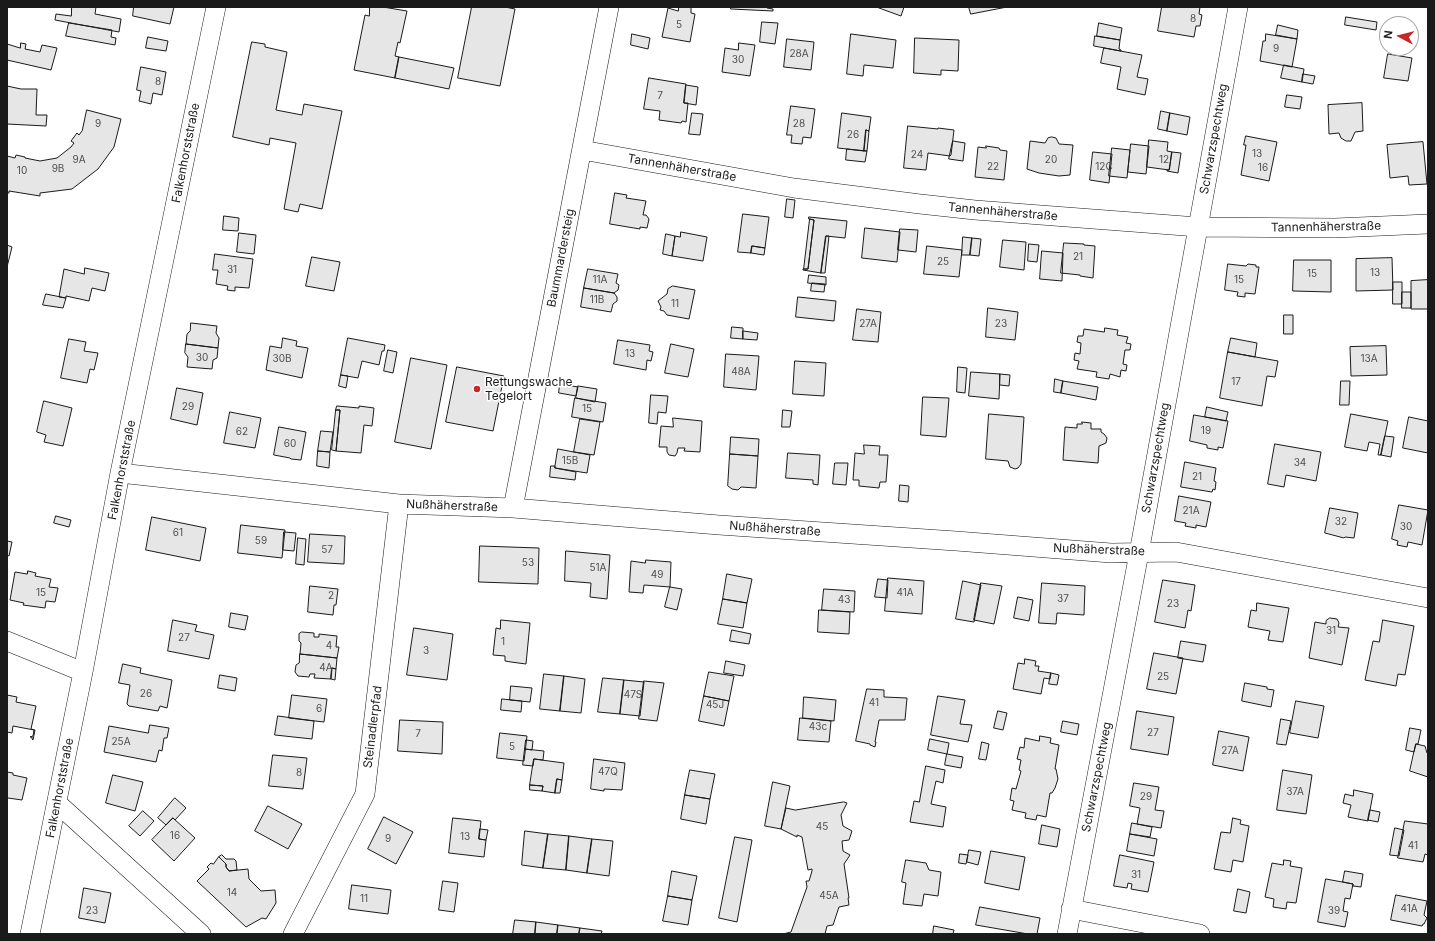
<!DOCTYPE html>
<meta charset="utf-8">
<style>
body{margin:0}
#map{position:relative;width:1435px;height:941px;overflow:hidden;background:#fff;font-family:Inter,sans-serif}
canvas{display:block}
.frame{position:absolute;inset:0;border:8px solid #1a1a1a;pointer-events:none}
.north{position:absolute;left:1379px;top:16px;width:40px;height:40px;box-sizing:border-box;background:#fff;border:1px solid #a3a3a3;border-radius:50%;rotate:277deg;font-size:11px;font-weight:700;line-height:16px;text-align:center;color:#1a1a1a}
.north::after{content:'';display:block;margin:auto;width:14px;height:18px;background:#c62828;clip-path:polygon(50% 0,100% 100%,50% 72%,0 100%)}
</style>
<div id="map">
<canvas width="1435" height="941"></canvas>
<div class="frame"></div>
<div class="north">N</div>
</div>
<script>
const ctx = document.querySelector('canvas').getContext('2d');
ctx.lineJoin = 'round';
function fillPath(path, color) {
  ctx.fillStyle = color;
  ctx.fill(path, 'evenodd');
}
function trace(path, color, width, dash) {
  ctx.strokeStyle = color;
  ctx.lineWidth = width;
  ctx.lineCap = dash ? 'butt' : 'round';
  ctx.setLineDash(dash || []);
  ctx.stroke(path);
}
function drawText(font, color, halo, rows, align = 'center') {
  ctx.font = font + ' Inter,sans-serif';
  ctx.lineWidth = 3;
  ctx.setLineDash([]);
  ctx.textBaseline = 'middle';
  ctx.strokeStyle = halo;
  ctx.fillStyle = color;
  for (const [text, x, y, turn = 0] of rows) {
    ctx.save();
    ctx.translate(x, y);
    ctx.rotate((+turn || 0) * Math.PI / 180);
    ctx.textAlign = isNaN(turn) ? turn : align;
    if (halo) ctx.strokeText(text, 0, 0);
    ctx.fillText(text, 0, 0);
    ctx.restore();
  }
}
const building = new Path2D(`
 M72,7H96L95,14L121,19L119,32L55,20L56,14L71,16Z
 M134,7H174L170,24L133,16Z
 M370,7H383L407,11L400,43L398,42L395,56L399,57L395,78L354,70L365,15L369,16Z
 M472,7H505L515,9L500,86L458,78Z
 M679,7H691V13L695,14L690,42L662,37L668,8L678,11Z
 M731,7H768L767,8L773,9V11L731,9Z
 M880,7H904L901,16L879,8Z
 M969,7H1007L971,14Z
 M1162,7H1200L1199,14L1202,15L1200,26H1196L1194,37L1158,31Z
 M1346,17L1377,22L1376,30L1345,25Z
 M762,22L778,23L775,44L760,42Z
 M69,23L112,30L111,37L116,38L115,45L66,36Z
 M1099,23L1122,28L1120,40L1097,36Z
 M1278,25L1298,30L1297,39L1276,35Z
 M632,34L650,38L648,49L631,45Z
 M851,34L896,40L893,68L864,65L863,76L847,74Z
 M1266,34L1297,39L1292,67L1260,61L1263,41H1265Z
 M1095,36L1120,40L1119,49L1121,50V51L1094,46Z
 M148,37L168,41L166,51L146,48Z
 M915,38L959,40L958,71L941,70V75L914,73Z
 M787,39L814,42L811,70L784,67Z
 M252,42L265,44V47L287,52L276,110L302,115L304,104L342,111L322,209L300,204L298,212L284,209L296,143L270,138L269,145L233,137Z
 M21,43L26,44L25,49L40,52L42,45L57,48L51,70L7,60V44L20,48Z
 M739,43L755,45L750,76L722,72L725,48L738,50Z
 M1104,48L1142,55L1137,77L1148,79L1145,95L1117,89L1121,67L1101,63Z
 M1388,54L1412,58L1408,81L1384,78Z
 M399,57L454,68L449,89L395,78Z
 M1284,65L1304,69L1302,82L1281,78Z
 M141,67L166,72L162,95L153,93L151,104L139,101L141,91L137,90Z
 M1303,74L1315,76L1313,84L1302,82Z
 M649,78L686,84L684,103H688L686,122L682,121L681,123L659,120L660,111L644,109Z
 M686,85L698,87L696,105L684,103Z
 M7,86L21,89H37L36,115H47L46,126L7,124Z
 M1287,95L1302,97L1300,109L1285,107Z
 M1362,103L1363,131L1355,132L1351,141H1346L1341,138L1339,133L1329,134L1328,105Z
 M791,106L815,109L811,138L803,137L802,144L791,143L792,135H787Z
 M87,110L121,119L114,147L98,169L72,189L40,193V196L9,191V193H7V156L15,158L16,155L25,157V158L40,161L57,158L71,147L74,143L71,141L77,133L79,135L82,131Z
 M1161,111L1170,113L1167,131L1158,129Z
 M692,113L703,114L700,135L689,134Z
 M842,113L871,117L869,131L866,130L864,151L838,148Z
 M1170,113L1190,117L1187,135L1167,131Z
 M908,126L938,129V128L954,130L951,155L950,156L928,153L926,170L904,168Z
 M866,130L869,131L867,151H864Z
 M1246,136L1277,142L1269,181L1241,175L1246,145H1244Z
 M1052,137L1056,138L1059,144L1073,145L1070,175L1059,176L1039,173L1027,169L1030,141L1045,143L1048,138Z
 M1149,140L1168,142L1167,151L1172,152L1169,170L1147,167Z
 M953,141L965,143L963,161L949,159Z
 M1423,142L1427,184L1409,185L1408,176L1390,178L1387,145Z
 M1131,144L1149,146L1146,174L1128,172Z
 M986,146L999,148L1000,150L1007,151L1004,180L975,177L978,147L986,148Z
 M1112,148L1130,150L1127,178L1109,176Z
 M847,149L867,151L865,162L846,160Z
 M1093,152L1112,154L1109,183L1090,180Z
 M1172,152L1181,153L1178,173L1167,171V170H1169Z
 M615,193L627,195L626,198L646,201L643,215H646L649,219L647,228L640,227V229L610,224Z
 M787,199L795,200L793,218L785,217Z
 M743,214L769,217L765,248L752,246L751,253L738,252Z
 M224,216L239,218L238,231L223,230Z
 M809,217L847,221L845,238L826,236L821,273L803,270V269H808L814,220L809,219Z
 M810,219L814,220L808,269H804Z
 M865,228L900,232L897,262L862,258Z
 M900,229L918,230L916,252L898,250Z
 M681,232L707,237L703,261L672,256L675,236L680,237Z
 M239,233L256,235L254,254L237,252Z
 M666,234L675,236L672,256L663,254Z
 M826,236H829L825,273H821Z
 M963,237L972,238L970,255H962Z
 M972,238L981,239L979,256L970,255Z
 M1003,240L1026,242L1024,270L1000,267Z
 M1064,243L1084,244V245L1095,246L1093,278L1080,276V275L1061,273Z
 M1029,244L1039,245L1037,262L1028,261Z
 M7,245L12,247L7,267Z
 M752,246L765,248L764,255L751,253Z
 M927,246L962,250L959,277L924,274Z
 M1042,251L1063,253L1062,281L1040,279Z
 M215,254L253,259L249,288L235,287V291L227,290L228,286L216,284L218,270H213Z
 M312,257L340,262L334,291L306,286Z
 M1392,258L1393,290L1356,291V259Z
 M1294,260H1331V292L1293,291Z
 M1228,264L1246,266L1248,264L1256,265V267H1259L1255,294L1245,293V297L1237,296L1238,292L1225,290Z
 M85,268L109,273L105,291L92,288L89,301L66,296V298L59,297L64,269L84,274Z
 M588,269L618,274L616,283L619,285L618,290L614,293L584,288Z
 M809,275L826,277V285L808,283Z
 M1428,280V309H1411V281Z
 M1393,282H1402V304H1393Z
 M812,283L825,284L824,292L811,291Z
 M673,286L695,290L689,319L667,315L664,311L660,310L661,307L658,301L667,294L668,289Z
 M584,288L614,293L617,297V301L613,304L611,312L581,307Z
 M1402,292H1411V308H1402Z
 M46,294L66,298L63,308L43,305Z
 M798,297L836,301L834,321L796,317Z
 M988,308L1018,312L1015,340L986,337Z
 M857,309L881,312L878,342L853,340Z
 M1284,315H1293V334H1284Z
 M191,323L217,326L216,333L219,338L218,348L186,344L187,334L190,331Z
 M732,327L743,328V339L731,338Z
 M1105,328L1118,330L1117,335L1128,337L1126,343L1131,344L1130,350H1125L1123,364L1127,365L1126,371L1121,370L1120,377L1110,374L1109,379L1096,377L1097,372L1077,369L1079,361L1074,360L1075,353L1080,354L1081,343L1077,342L1078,336H1083L1084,329L1104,332Z
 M743,331L758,333L757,340L743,339Z
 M283,338L297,341L296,346L308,348L302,378L266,370L270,346L281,348Z
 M348,338L385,345L384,351H382L379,365L362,361L358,378L341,375Z
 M1231,338L1257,343L1255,357L1228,352Z
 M69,339L86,342L84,351L98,353L94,370L90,369L87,383L61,378Z
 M618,340L650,345L649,351L653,352L651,361L647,360L646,370L614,364Z
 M186,344L218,348L217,358L213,360L212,369L187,367L188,357L185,353Z
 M671,344L694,349L688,377L665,373Z
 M1386,346L1387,375L1351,376L1350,347Z
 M388,350L397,352L393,373L384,371Z
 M1228,352L1278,361L1275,377L1267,376L1262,406L1220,398Z
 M726,354L759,356L756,390L724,387Z
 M411,358L447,365L431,449L395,442Z
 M795,361L826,363L824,396L793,394Z
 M457,367L504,376L493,431L446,422Z
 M958,367L967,368L965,393L957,392Z
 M971,372L1000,374L999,399L969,396Z
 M1000,374L1010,375L1009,386L1000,385Z
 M341,375L348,376L346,388L339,386Z
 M1055,379L1063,381L1061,393L1054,392Z
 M1063,381L1098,387L1096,400L1061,393Z
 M1341,381H1350L1349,405H1340Z
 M560,384L578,387L576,396L559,393Z
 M578,386L597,389L595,402L576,398Z
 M177,388L203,393L197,425L171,419Z
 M651,395L668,396L666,413L658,412L657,424L649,423Z
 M923,397L949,398L946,437L921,435Z
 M575,398L606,403L603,422L572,417Z
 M44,401L72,408L63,446L44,442L46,435L37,432Z
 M337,406L359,408V406L374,408L372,426L364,425L361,453L336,451L340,410H336Z
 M1207,407L1228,412L1226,421L1205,417Z
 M336,410H340L336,451L332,450Z
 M783,410L792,411L790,427H782Z
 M230,412L261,418L255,448L224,443Z
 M989,414L1024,417L1021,464L1018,468L1015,469L1010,467L1008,461L986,459Z
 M1351,414L1388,421L1381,455H1378L1380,444L1369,442L1367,451L1345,447Z
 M1194,415L1228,421L1223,448L1218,447V450L1207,448V445L1190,441Z
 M1409,417L1428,421V453L1403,448Z
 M673,418L702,421L700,452L684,451L685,448H678L677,453L675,456L669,455L667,452V447H659L661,426L673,427Z
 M580,419L600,422L594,455L574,452Z
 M1082,422L1091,423V429H1101V432L1104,434L1107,438L1106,443L1099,446L1098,463L1063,460L1065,427L1077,428V424H1082Z
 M279,427L306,432L301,460L291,459L290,458L274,455Z
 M321,431L333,432L330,452L318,451Z
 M1385,436L1394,437L1391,457L1381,455Z
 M731,437L759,439L758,456L730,454Z
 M1275,444L1321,452L1316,481L1286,475L1284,487L1268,484Z
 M864,445L880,446L879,455H888L886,482H880L879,488L859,486V480H853L855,453L864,454Z
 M558,449L590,455L587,473L555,468Z
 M318,451L330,452L329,468L317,466Z
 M788,453L820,455L818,485L813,484V480L786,478Z
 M730,454L758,456L756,488L741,487L738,490L732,489L728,486Z
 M1185,462L1216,468L1214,481L1216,482L1215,490L1213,489L1212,492L1181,487Z
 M835,463H848L846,485L833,484Z
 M551,466H555V468L576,472L575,480L550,477Z
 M900,485L909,486L908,502L899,501Z
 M1179,496L1211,502L1206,527L1196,525V528L1185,526L1186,523L1175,521Z
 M1399,505L1428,510L1422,545L1408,542L1407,547L1397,545L1398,541L1392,539Z
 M1330,508L1358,513L1354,538L1345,537L1344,538L1325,533Z
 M56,516L71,520L69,527L54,523Z
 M152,517L206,528L200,561L146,550Z
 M241,525L285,530L282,558L238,553Z
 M284,532L296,533L294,551L283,550Z
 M310,534L345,536L344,564L308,562Z
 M298,538L306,539L304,565L296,564Z
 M7,541L12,542L9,556L7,555Z
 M480,546L539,548L538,584L479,582Z
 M566,551L610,555L607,599L590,597L591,583L565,581Z
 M646,560L671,562L670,587L644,585L643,593L629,592L631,561L645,563Z
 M28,571L36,573L35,576L51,579L49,587L58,588L55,602L46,601L45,608L23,605L24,603L10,600L15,572L27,574Z
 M727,574L752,579L747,603L723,599Z
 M888,578L924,581L922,614L885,611Z
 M878,579L888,580L887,598L875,597Z
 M1163,580L1195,585L1191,611L1188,610L1185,628L1155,622Z
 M963,581L981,585L974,622L956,619Z
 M981,583L1002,586L994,624L974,620Z
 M1042,583L1085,586L1084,615L1057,613L1056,624L1039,623Z
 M310,586L338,589L336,605H334L333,615L308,612Z
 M670,587L682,589L677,610L665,607Z
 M824,589L855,591L854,612L822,610Z
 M1018,597L1033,600L1029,621L1014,618Z
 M723,599L747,603L743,628L718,624Z
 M1257,603L1289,608L1283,642L1268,640L1270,631L1248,627L1251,610L1256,611Z
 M819,610L850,612L849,634L818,632Z
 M231,613L248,616L245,630L229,627Z
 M1330,618L1337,619L1339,623L1338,627L1349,628L1342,665L1309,658L1315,622L1326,624V621Z
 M173,620L197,625L195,631L214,635L209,659L168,651Z
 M501,620L530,623L526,664L511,662L505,661V656L493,655L496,628L500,629Z
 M1383,620L1414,626L1405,675L1398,674L1396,686L1365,680L1373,641L1379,642Z
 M414,628L453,634L447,680L407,675Z
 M732,630L751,634L749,644L730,641Z
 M302,632L314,633V637H319V634L337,636L336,647H339L337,658L300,654L301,643L299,641V634Z
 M1181,641L1206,645L1203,662L1178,658Z
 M1154,653L1183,658L1176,694L1147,689Z
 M300,654L337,658L336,669L332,668L331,679L314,678L315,674H310L309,677L298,676L295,672L296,665L299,663Z
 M1025,659L1036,661L1035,666H1039L1038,671L1051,673L1050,679L1044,678L1041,694L1013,689L1018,663L1024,664Z
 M726,661L745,665L743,676L724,673Z
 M123,664L141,668L140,673L172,680L167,708L160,706L158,711L129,706L127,704L130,685L119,683Z
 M332,668L336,669L335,680L331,679Z
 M709,672L734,676L729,701L704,696Z
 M1051,673L1059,675L1057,685L1049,684Z
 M544,674L564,676L560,711L540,709Z
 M220,675L237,678L235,691L218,688Z
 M564,676L585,679L581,713L560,711Z
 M603,678L624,680L620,714L598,712Z
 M624,680L644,682L640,716L620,714Z
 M644,681L664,683L657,721L639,719Z
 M1245,683L1267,687V689L1274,690L1271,707L1242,701Z
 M511,686L532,688L530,702L510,700Z
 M867,689L884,690V697L907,698L905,720H879L875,742H876L875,747L870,745V744L856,741Z
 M7,695L17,697L16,702L36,706L31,729L35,730L33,740L32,739V737H30L33,736L34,730L13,726L12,733L7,732Z
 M292,695L327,699L324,722L289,718Z
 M704,696L729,701L724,726L699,721Z
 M938,696L965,700L960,724L972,725L968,742L931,735Z
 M804,697L836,700L834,721L803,718Z
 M502,699L522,701L521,712L501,710Z
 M1296,701L1324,706L1318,738L1290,733Z
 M998,711L1007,713L1003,730L994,728Z
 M1137,711L1174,717L1168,755L1131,749Z
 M278,716L314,721L312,739L275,735Z
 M800,718L831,721L829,742L798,740Z
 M1281,719L1291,721L1286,745L1277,744Z
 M400,720L443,722L442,754L398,751Z
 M1063,721L1079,724L1077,735L1061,732Z
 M150,725L169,728L167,738H164L162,751L159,750L156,762L104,752L109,726L148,733Z
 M1410,728L1421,730L1418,744H1416L1414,752L1406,750Z
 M1219,731L1249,737L1243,771L1213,765Z
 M500,733L527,736L524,761L497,758Z
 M1040,736L1051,738L1050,743L1059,745L1055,769H1056L1058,779L1055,788L1052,793H1050L1046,817L1037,815L1036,820L1025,818L1026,813L1012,810L1014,801L1010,800L1012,788L1016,789L1021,771L1019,770L1021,760L1017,759L1020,747L1024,748L1025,738L1039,741Z
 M930,739L949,743L947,754L928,750Z
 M526,740L533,741L532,750L525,749Z
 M982,742L989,744L986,760L979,759Z
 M1416,744L1425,746L1427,753H1428V777L1410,771Z
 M525,749L544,751L543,760L534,759L533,766L523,765Z
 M947,754L963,757L961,768L945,765Z
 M273,755L307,758L303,789L269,786Z
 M534,759L564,763L562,780L557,779L555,793L542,791L543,786L530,785Z
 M594,759L625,763L622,790L604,789V791L591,789Z
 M926,766L945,770L943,783L936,781L931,804L946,807L943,827L910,822L914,801L919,802Z
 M690,770L715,774L710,799L685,795Z
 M1283,770L1312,775L1306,814L1277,810Z
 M7,772L13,773V775L27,778L22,800L8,798L7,799Z
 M113,775L143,782L135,811L106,803Z
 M557,779L562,780L560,793H555Z
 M773,782L790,786L781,829L765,826Z
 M1134,783L1159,787L1155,810L1164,811L1161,828L1137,824L1140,808L1130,806Z
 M530,785L543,786L542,791L530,790Z
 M1354,790L1373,794L1368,821L1348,817L1351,805L1343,803L1345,794L1353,796Z
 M685,795L710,799L706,824L681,819Z
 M175,798L186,808L175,820L173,818L166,825L158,818Z
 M844,802L847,803L841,815L843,826L852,831L849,840L842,841L843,851L850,855L844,864L849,898H848L849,905L839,907L833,925L827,926L825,934H783L791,932L807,887L806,881H809L812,871V869L808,870L802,837L797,835V837L781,829L786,808L795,810Z
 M268,806L302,824L288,849L255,831Z
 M1370,810L1380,812L1378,822L1368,820Z
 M143,811L154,821L140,836L129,826Z
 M384,817L413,832L396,864L368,849Z
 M173,818L195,838L174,861L152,840Z
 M453,818L481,821L479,839L486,840L484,857L449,853Z
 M1233,818L1241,820L1240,824L1249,826L1243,862L1233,860L1231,872L1214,869L1221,832L1230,833Z
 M1405,821L1428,824V855L1425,854L1423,862L1398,858Z
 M1132,823L1152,827L1150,837L1130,834Z
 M1042,825L1060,829L1057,847L1039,844Z
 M1395,828L1404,830L1399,856L1390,855Z
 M480,829L488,830L486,840L479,839Z
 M525,831L548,834L543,868L522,865Z
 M548,834L569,836L566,870L543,868Z
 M1130,834L1157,839L1154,856L1127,851Z
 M569,836L592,839L587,873L566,870Z
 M735,837L752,840L737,922L719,918Z
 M592,839L613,841L609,876L587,873Z
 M969,850L981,852L978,865L967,862Z
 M991,851L1025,857L1019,890L985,883Z
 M960,854L968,855L966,864L959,863Z
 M222,855L226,859H234L236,861L237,870L229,871L226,867V864L219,857Z
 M1120,855L1154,862L1148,892L1131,889L1132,884L1128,883L1127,888L1114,886Z
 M219,857L226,864V867L229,871L248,869L249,879L261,891L275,890L276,903L266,919L262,918L246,927L197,881L209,869L207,867L211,863L213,864Z
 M906,860L926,863L929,870L941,872L938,896L924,894L922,906L903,904L906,883L902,882Z
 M1284,860L1291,861L1290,866L1302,868L1296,903L1287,902L1286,909L1273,907L1274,899L1265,897L1272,863L1283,865Z
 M672,871L697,876L692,900L668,896Z
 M1345,871L1363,874L1361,887L1353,886V884L1343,882Z
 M1326,879L1353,884L1350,899L1345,898L1343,911L1348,912L1345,927L1318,922Z
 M443,881L458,883L454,912L439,910Z
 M352,885L391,890L388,914L349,909Z
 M84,888L111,893L105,923L79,918Z
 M1238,889L1250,892L1246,913L1234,911Z
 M1396,895L1427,901L1424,915L1427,918L1424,924H1423L1422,926L1391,920Z
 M668,896L692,900L688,925L663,921Z
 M980,907L1040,918L1037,934H1028L976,925Z
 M515,920L536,922L535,934H513Z
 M536,922L558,925L557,934H535Z
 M558,925L580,928L579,934H557Z
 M934,926L954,930L953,934H933Z
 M580,928L602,931L601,934H579Z`);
const street = new Path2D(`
 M582,150L794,188L920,204L975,210L1198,227L1335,228L1428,224
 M120,473L399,504L513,508L719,525L956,541L1111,553L1176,552L1428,598
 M513,508L609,7
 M7,641L83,672
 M57,803L201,934
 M1071,909L1200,934
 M30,934L83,672L120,473L216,7
 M293,934L365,794L399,504
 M1067,934L1139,553L1238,7`);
const markers = [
 [477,389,4,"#c62828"]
];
const numberNames = [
 ["8",1193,19],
 ["5",679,25],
 ["9",1276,49],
 ["28A",799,54],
 ["30",738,60],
 ["8",158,82],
 ["7",660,96],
 ["9",98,124],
 ["28",799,124],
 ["26",853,135],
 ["13",1257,154],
 ["24",917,155],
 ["9A",79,160],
 ["20",1051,160],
 ["12",1164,160],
 ["22",993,167],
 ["12C",1104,167],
 ["16",1263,168],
 ["9B",58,169],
 ["10",22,171],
 ["21",1078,257],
 ["25",943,262],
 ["31",232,270],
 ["13",1375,273],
 ["15",1312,274],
 ["11A",600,280],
 ["15",1239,280],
 ["11B",597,300],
 ["11",675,304],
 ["27A",868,324],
 ["23",1001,324],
 ["13",630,354],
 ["30",202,358],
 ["30B",282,359],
 ["13A",1369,359],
 ["48A",741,372],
 ["17",1236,382],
 ["29",188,407],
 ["15",587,409],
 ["19",1206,431],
 ["62",242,432],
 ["60",290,444],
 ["15B",570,461],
 ["34",1300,463],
 ["21",1197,477],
 ["21A",1191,511],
 ["32",1341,522],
 ["30",1406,527],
 ["61",178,533],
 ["59",261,541],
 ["57",327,550],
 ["53",528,563],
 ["51A",598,568],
 ["49",657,575],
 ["15",41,593],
 ["41A",905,593],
 ["2",331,596],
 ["37",1063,599],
 ["43",844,600],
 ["23",1173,604],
 ["31",1331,631],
 ["27",184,638],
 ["1",503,642],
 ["4",329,646],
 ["3",426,651],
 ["4A",326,668],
 ["25",1163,677],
 ["26",146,694],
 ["47S",633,695],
 ["41",874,703],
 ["45J",715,705],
 ["6",319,709],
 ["43c",818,727],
 ["27",1153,733],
 ["7",418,734],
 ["25A",121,742],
 ["5",512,747],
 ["27A",1230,751],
 ["47Q",608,772],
 ["8",299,773],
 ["37A",1295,792],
 ["29",1146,797],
 ["45",822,827],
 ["16",175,836],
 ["13",465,837],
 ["9",388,839],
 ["41",1413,846],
 ["31",1136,875],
 ["14",232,893],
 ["45A",829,896],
 ["11",364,899],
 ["41A",1409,909],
 ["23",92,911],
 ["39",1334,911]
];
const streetNames = [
 ["Schwarzspechtweg",1214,139,-80],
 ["Falkenhorststraße",186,153,-79],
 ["Tannenhäherstraße",682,168,10],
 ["Tannenhäherstraße",1003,212,5],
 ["Tannenhäherstraße",1326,227,-1],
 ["Baummardersteig",561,258,-79],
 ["Schwarzspechtweg",1156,458,-80],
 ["Falkenhorststraße",122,470,-79],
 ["Nußhäherstraße",452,506,2],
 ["Nußhäherstraße",775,529,4],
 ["Nußhäherstraße",1099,550,2],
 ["Steinadlerpfad",373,727,-83],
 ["Schwarzspechtweg",1097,777,-79],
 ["Falkenhorststraße",60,788,-79]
];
const poiNames = [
 ["Rettungswache",485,382],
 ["Tegelort",485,396]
];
fillPath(building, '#e6e6e6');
trace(building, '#1a1a1a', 1);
trace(street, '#1a1a1a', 20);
trace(street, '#fff', 19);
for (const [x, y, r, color] of markers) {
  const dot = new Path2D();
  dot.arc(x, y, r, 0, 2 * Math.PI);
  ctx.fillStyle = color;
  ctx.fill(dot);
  trace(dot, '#fff', 1.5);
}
drawText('10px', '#4d4d4d', null, numberNames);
drawText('12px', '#1a1a1a', '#fff', streetNames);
drawText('12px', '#1a1a1a', '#fff', poiNames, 'left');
</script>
